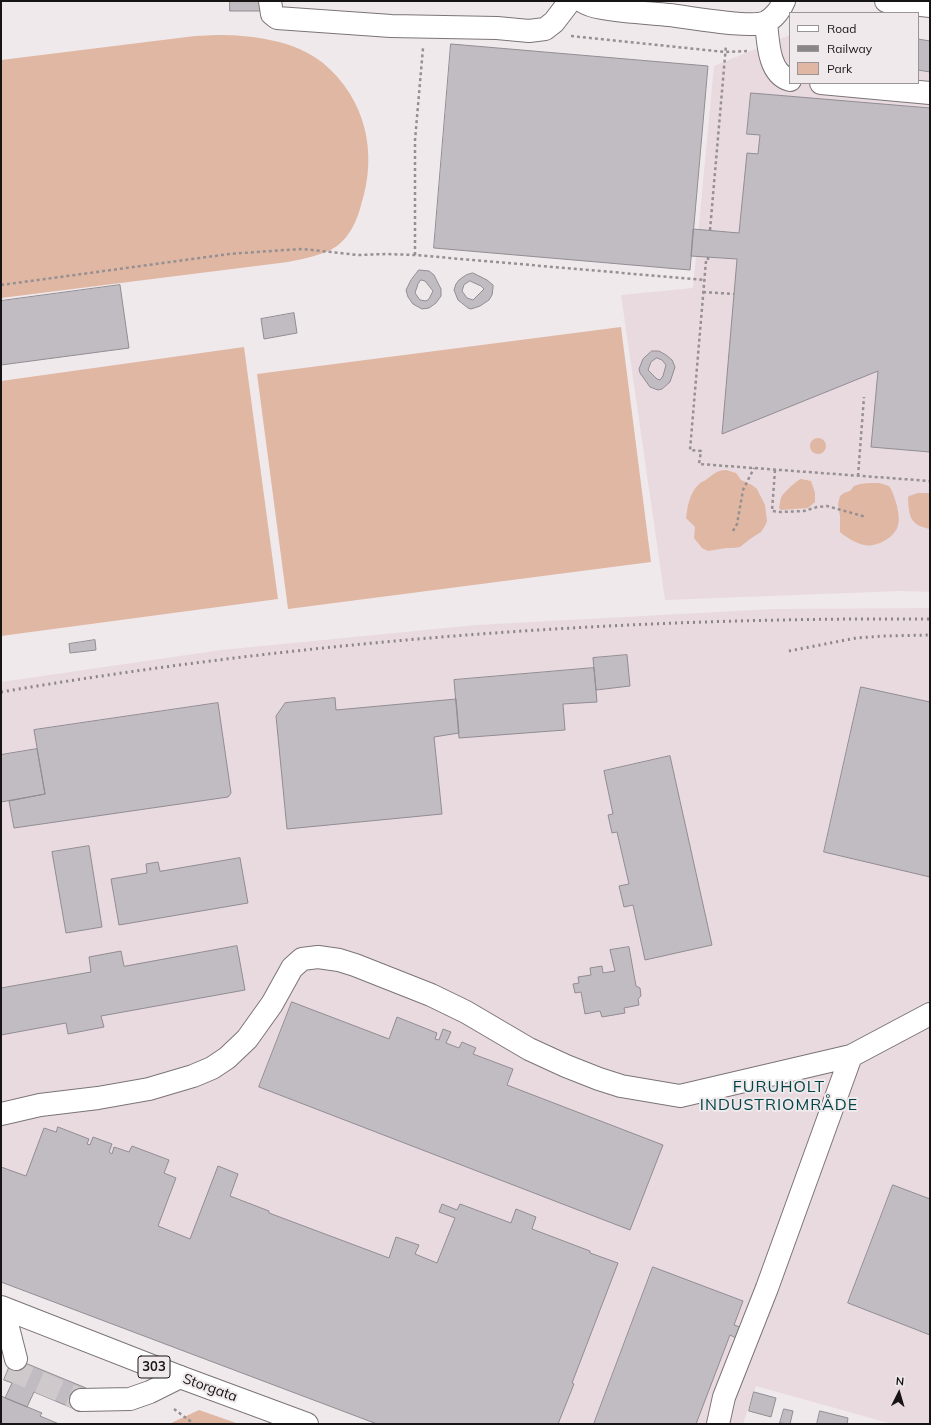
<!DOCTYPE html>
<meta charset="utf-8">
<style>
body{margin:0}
#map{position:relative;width:931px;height:1425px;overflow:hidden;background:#f0e9ec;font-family:Mulish,sans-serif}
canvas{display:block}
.frame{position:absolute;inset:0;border:2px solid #171415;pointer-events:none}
.legend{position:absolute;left:789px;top:12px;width:130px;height:72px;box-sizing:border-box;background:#f0e9ec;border:1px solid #999496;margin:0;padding:5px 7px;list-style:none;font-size:12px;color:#171415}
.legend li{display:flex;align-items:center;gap:8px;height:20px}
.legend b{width:20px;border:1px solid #999496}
.north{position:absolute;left:879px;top:1373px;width:40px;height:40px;-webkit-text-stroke:3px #f0e9ec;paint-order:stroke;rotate:5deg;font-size:11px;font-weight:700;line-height:16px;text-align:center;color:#171415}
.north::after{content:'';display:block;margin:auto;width:14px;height:18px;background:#171415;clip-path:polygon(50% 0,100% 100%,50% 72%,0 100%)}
</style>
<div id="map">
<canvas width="931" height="1425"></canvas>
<div class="frame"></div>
<ul class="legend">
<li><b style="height:5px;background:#fff"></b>Road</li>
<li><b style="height:5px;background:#8a8587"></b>Railway</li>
<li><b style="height:11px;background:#dfb7a3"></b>Park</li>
</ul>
<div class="north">N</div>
</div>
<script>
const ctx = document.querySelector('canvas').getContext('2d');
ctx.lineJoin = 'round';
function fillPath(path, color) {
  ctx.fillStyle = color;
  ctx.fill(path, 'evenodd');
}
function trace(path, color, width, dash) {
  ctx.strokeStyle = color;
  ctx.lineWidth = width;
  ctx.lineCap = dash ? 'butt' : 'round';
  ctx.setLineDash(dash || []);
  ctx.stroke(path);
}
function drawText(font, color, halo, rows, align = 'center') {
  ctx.font = font + ' Mulish,sans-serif';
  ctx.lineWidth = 4;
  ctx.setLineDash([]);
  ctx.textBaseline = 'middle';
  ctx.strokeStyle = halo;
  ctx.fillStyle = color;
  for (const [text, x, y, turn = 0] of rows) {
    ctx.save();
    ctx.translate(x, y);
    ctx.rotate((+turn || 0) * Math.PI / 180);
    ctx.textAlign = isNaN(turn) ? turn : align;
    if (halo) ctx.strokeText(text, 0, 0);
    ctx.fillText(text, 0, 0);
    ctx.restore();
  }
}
const built = new Path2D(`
 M790,35V83H918V40L930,41V592L900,591L665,600L621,295L693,288L714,66Z
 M930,608V1424H892L756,1386L743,1424H389L1,1279V682L221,650L476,625L772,609Z`);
const green = new Path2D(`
 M217,35C251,35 295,40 323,63C366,99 378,153 361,205C357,221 350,236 337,246C324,255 303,259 288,262L1,298V60L195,36Z
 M621,327L651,562L288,609L257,374Z
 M244,347L278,599L1,636V381Z
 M810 446a8 8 0 1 1 16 0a8 8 0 1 1-16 0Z
 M726,470L736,473L741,480L752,485L757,489L765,505L767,521L765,526L761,532L750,539L740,547L733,548H726L708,551L702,548L694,538L695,527L686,518C688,505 689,494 699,484C702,481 705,481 707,479C714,474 717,470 726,470Z
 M801,479L811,481L815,493V502L808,508L781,510L779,508C780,504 780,501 781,498C782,494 797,480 801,479Z
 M869,483H879L889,486C893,491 895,500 897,506C898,512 900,519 898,525C896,537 876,548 864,545C857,544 844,536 840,532V516L838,504L840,496L844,493L850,491L854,486L860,484Z
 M918,493H930V529C910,525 909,517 908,498L909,496Z
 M199,1410L239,1424H169Z`);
const building = new Path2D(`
 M230,1H260L261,11H230Z
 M918,39L930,41V72L918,70Z
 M451,44L708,66L690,270L434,248Z
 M751,93L930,108V452L871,447L878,371L722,434L737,259L691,256L693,229L739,233L747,153L758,154L760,135L747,134Z
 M419,270L429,271L434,275L441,289V296L436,303L429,308L422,309L413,304L408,297L406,290L411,280ZM421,280L425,281L433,291L429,299L426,301L420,300L415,293L418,284Z
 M473,273L487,280L493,285V288L492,295L489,300L480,306L471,309L468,308L458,300L454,290L456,284L459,280L466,275ZM470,281L481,286L484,289L473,300L467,298L462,291L464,285Z
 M120,285L129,348L1,365V301Z
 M294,313L297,333L264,339L261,319Z
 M652,351H659L666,355L672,360L675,367L670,382L662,389L658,390L650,387L640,373L639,369L643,359ZM657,358L662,360L666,365L663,376L660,380L657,379L648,370L651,362Z
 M95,640L96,650L70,653L69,644Z
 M627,655L630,686L596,690L593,658Z
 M594,668L597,702L563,704L565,730L459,738L454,680Z
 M861,687L930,702V877L824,852Z
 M335,698L336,710L456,699L459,733L434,737L442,814L287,829L276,716L285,703Z
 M218,703L231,793L228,797L14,828L9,801L45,794L34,730Z
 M37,749L45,794L1,802V755Z
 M670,756L712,945L645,960L633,905L624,907L619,886L629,884L617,832L612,833L608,815L613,814L604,771Z
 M89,846L102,927L66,933L52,852Z
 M240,858L248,903L119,925L111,879L147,873L146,864L158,862L160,871Z
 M237,946L245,990L101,1016L104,1027L68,1034L66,1023L1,1035V988L91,972L89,957L121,951L124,966Z
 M629,947L636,986L640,988L641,996L638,999L639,1005L624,1008L625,1013L602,1017L600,1011L585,1014L581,992L575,993L573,984L579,983L578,977L591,975L590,968L602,966L603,973L615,971L610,950Z
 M292,1002L389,1039L397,1017L437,1033L435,1039L439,1040L443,1029L451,1032L446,1043L459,1048L462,1042L476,1048L473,1054L513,1069L507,1085L663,1145L630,1230L259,1087Z
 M58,1127L89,1139L87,1144L90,1145L93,1137L112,1144L109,1152L112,1154L114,1147L129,1152L132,1146L169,1160L164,1173L176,1178L158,1226L190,1239L218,1166L238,1174L230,1196L269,1211V1213L389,1258L396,1237L419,1245L415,1254L437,1263L455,1218L439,1212L442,1204L457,1210L460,1204L511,1223L516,1209L536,1217L532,1229L590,1251V1253L618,1263L572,1383L574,1384L558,1424H377L1,1282V1167L26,1176L44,1128L56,1132Z
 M893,1185L930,1199V1335L848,1303Z
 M653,1267L743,1301L734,1325L740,1327L736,1338L730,1335L696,1424H594Z
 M13,1358L86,1388L77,1410L34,1392L27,1407L5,1398L12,1383L4,1380Z
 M754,1392L776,1398L771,1417L749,1411Z
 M1,1396L42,1413L40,1416L59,1424H1Z
 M784,1409L793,1411L790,1424L780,1423Z
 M820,1411L848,1418L847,1424H817Z`);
const minorTunnel = new Path2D(`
 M9,1369L81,1400`);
const path = new Path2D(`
 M571,36L725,52L747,51
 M710,230L726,45
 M415,255V140L423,48
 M708,257V261H706L690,450L701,451L699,464L930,481
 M1,285L229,254L285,250L303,249L358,255L386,254L415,255L704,280
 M703,292L734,294
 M775,470L772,511L780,512L804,511L817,507L827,506L866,517
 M858,476L864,397
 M733,531L737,524L743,490L754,468
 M174,1409L194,1424`);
const minor = new Path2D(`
 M270,1L272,14L277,18L391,26L497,28L529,31L545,29L554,22L570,1
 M582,1C588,5 596,7 602,8C624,12 647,13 669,15C689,17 751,29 766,22C774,18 781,9 784,1
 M766,22C768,40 768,74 790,80
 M821,83L930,93
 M1,1114L40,1105L98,1098L149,1089L193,1076L212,1068L227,1058L247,1039L272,1004L292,968L302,959L318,957L339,960L355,965L431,995L466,1012L529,1049L566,1066L599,1079L621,1086L680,1096L851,1056L930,1014
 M3,1308L16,1359
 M81,1400L130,1399L150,1392L180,1377
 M718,1424L724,1397L767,1288L851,1056`);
const major = new Path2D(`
 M886,1L930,6
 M1,1307L180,1377L307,1424`);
const rail = new Path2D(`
 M789,651L856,638L884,636L930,635
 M1,692C307,640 619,617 930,619`);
const shields = [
 [154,1367,32]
];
const shieldNames = [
 ["303",154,1367]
];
const streetNames = [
 ["Storgata",210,1388,20]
];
const quarterNames = [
 ["FURUHOLT",779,1087],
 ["INDUSTRIOMRÅDE",779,1105]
];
fillPath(built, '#e9dae0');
fillPath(green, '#dfb7a3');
fillPath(building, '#c1bcc2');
trace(building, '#918d93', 1);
trace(minorTunnel, '#cfc9cc', 22, [22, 11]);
trace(minor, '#7b7477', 24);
trace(major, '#7b7477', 24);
trace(path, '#969093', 2.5, [3, 3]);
trace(minor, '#fff', 22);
trace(major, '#fff', 22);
trace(rail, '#8a8587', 3, [2, 4]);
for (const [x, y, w] of shields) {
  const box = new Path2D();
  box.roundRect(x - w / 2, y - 11, w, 22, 3);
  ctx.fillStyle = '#f0e9ec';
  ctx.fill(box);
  trace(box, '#171415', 1);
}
drawText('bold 13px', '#171415', null, shieldNames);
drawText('14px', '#171415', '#f0e9ec', streetNames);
ctx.letterSpacing = '1px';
drawText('16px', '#004447', '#f0e9ec', quarterNames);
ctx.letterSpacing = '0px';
</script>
